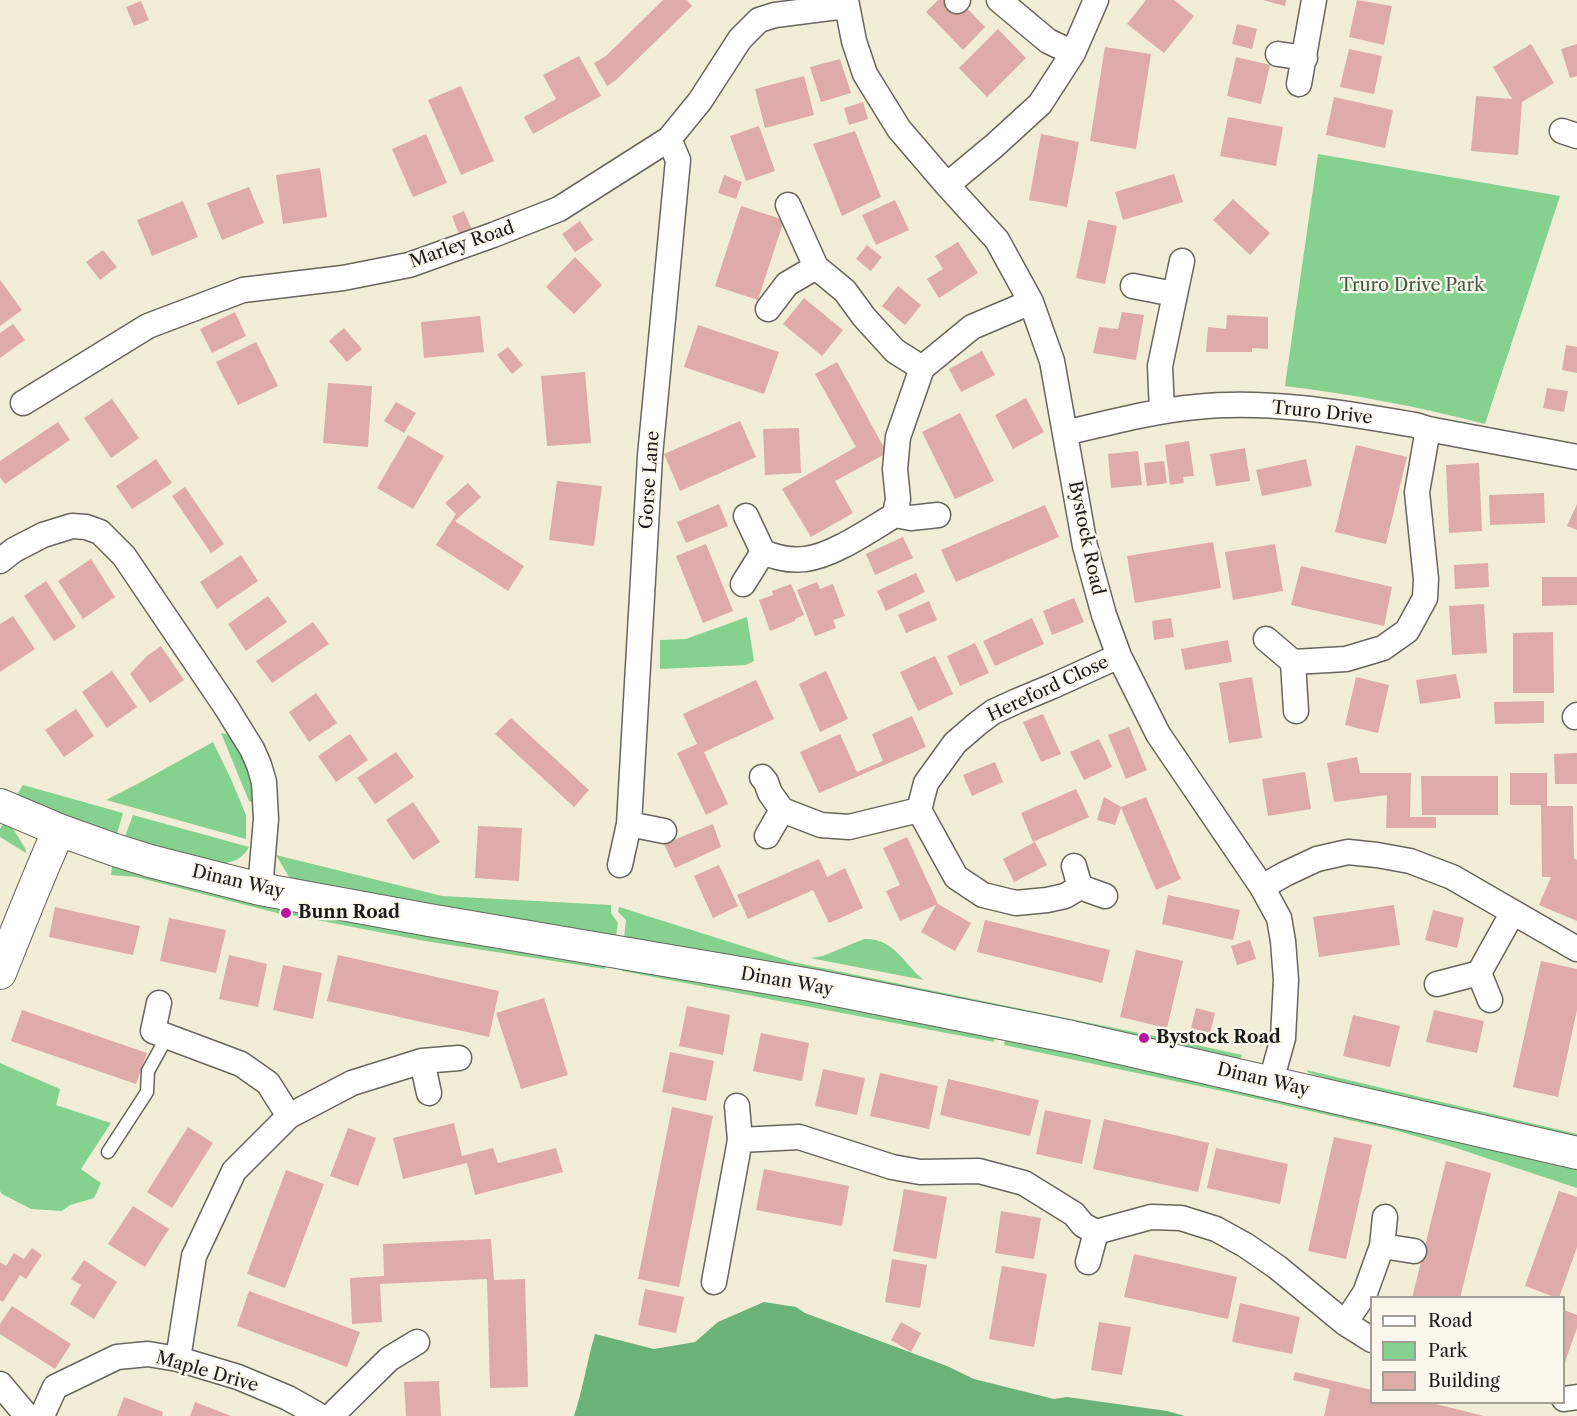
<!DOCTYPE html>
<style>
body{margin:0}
#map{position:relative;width:1577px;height:1416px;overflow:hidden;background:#f2edd6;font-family:"Libre Caslon Text",serif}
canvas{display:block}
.legend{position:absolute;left:1370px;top:1296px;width:195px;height:108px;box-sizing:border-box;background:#fbf7ec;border:2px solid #a29f99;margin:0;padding:8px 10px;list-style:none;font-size:18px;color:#1c1c1c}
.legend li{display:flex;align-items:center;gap:12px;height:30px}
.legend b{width:30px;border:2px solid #a29f99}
</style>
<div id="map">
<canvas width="1577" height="1416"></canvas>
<ul class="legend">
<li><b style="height:8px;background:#fff"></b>Road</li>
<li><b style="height:16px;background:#85d190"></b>Park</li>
<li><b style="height:16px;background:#deaba9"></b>Building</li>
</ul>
</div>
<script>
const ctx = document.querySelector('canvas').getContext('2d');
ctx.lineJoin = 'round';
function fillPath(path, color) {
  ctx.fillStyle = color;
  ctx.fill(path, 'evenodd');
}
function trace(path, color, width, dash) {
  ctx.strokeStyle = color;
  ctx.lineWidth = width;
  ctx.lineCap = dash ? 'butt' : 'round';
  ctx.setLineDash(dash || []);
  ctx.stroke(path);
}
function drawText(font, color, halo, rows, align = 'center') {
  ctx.font = font + ' "Libre Caslon Text",serif';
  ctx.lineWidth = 4.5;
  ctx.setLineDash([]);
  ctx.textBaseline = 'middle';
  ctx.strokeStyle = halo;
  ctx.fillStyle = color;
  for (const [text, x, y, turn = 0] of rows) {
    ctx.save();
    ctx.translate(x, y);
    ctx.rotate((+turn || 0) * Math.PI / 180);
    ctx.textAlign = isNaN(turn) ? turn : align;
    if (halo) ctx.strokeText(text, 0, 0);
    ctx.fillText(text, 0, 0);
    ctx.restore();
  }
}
const green = new Path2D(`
 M1318,154L1560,196L1485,424C1420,407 1352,394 1285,386Z
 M747,617L754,661L746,665L660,669V640L686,639Z
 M221,733C226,734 230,735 234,739C244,749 253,785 256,800L251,802L249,801Z
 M213,742L231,779L246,815V839L106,800L143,781Z
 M23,785L123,813L116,837L15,798Z
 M133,815L249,847C240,862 233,861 217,865L124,839Z
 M3,823L14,830L26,850V853L0,837V829Z
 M276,855L442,896L611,905V913L618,923L616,936L303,884L289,877Z
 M112,866L205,892L283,909L281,914L136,877L111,875Z
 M619,907L793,962L1139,1033L1137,1037L624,938L626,920L618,912Z
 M292,911L358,923L427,933L606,964L605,969L425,941L291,915Z
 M864,939C868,939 874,939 879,941C898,947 908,968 924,980L810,958L823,956Z
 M623,966L874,1012L995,1037L994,1042L622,971Z
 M1150,1035L1242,1055L1240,1059L1232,1058L1148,1041Z
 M1005,1039L1082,1055L1577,1167V1188L1456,1148L1398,1131L1222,1091L1004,1045Z
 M0,1063L60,1089L56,1105L111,1123L81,1169L101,1183L94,1198L70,1205L62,1211L31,1209L2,1194L0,1191Z
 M1306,1070L1577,1134V1139L1356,1088L1309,1073Z`);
const forest = new Path2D(`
 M764,1302L796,1307L805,1313L947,1366L974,1379L1054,1399L1067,1397L1167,1411L1185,1416H574C583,1389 587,1361 595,1334L654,1349L695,1342L718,1322Z`);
const building = new Path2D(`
 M663,0H687L692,6L616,80L607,86L594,63L606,56Z
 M938,0H959L985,27L963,50L926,12Z
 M1146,0H1174L1194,16L1164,53L1127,24Z
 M1263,0H1286L1285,6Z
 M1357,0L1392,6L1384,45L1349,37Z
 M141,1L149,20L134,26L126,7Z
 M1237,24L1257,29L1252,49L1232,44Z
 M998,29L1026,58L987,97L959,68Z
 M1531,44L1554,83L1522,102L1518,155L1471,151L1476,96L1512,99L1493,67Z
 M1577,44V76L1570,78L1561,49Z
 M1105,47L1151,54L1136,149L1090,141Z
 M1349,49L1382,56L1374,94L1340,87Z
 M579,56L601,96L533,134L524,117L556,99L543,75Z
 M1236,57L1270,65L1261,104L1227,96Z
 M840,59L851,93L821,102L810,67Z
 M804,76L814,115L765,128L755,89Z
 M461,86L494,161L461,175L428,100Z
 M1334,97L1393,110L1385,148L1326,135Z
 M863,102L868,119L849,125L844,108Z
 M1228,117L1283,127L1276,166L1220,156Z
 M759,126L775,171L746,181L730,136Z
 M855,131L881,197L842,216L813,144Z
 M426,134L447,183L413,197L392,149Z
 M1041,134L1079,142L1067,207L1029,200Z
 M320,168L327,217L283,224L276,175Z
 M1174,174L1183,202L1123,220L1115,192Z
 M724,175L742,182L736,199L718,193Z
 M249,187L264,223L222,240L207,203Z
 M1233,199L1270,233L1250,255L1213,220Z
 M895,200L909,230L876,245L862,215Z
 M183,201L198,237L152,256L137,220Z
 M741,206L784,220L758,300L715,286Z
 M464,211L473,232L460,237L452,216Z
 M1088,220L1117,226L1105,284L1076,278Z
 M580,221L593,240L575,252L562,234Z
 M958,242L978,273L939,298L927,279L943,269L935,256Z
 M867,245L882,257L871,271L856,259Z
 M103,250L117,267L100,280L86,262Z
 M575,257L602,285L574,314L546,287Z
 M0,280L22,310L0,326Z
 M898,286L921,305L905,325L882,306Z
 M804,298L843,330L822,356L783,324Z
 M235,312L246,336L212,353L200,329Z
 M1122,312L1144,315L1136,360L1093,353L1099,327L1118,329Z
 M1227,315L1268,317V349L1252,348V352H1206L1208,327L1226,329Z
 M480,316L484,352L424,358L421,322Z
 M13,324L25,340L0,358V333Z
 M698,325L779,352L764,394L684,367Z
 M344,328L362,349L347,362L329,341Z
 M256,342L278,386L238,405L216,362Z
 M1566,345L1577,347V373L1562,370Z
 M508,347L523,365L512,374L497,355Z
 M982,351L995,375L961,392L949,369Z
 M837,362L887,453L835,481L853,513L811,537L782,489L856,447L815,374Z
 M585,372L591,443L547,446L541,376Z
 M328,383L372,386L368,447L323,443Z
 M1547,388L1568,391L1564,412L1543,408Z
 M1026,398L1044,432L1013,449L995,415Z
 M112,399L139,438L111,458L84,418Z
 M396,402L416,413L404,433L384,421Z
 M960,413L994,481L955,499L922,432Z
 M740,421L756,457L680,491L664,454Z
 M58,422L70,440L5,484L0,477V461Z
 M799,428L801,473L765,475L763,429Z
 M408,435L444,456L413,509L377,488Z
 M1189,441L1194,476L1183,477L1184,483L1170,485L1165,445Z
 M1356,445L1407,457L1386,544L1335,532Z
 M1245,448L1250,481L1216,486L1210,454Z
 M1138,451L1142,485L1111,488L1108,454Z
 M156,459L172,483L132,509L116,486Z
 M1306,459L1312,486L1262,496L1256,470Z
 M1164,461L1167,483L1147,486L1144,463Z
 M1479,463L1482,531L1449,533L1446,465Z
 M557,481L602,486L594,546L549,540Z
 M468,483L481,497L455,521L524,566L508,591L436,545L456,514L445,503Z
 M185,487L224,544L211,553L172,496Z
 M1544,493L1545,523L1490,525L1489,495Z
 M719,504L728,526L686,543L677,522Z
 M1577,504V530L1567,526Z
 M1045,505L1059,537L956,582L941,550Z
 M903,537L913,558L875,575L866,554Z
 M1213,542L1221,588L1135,603L1127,556Z
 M706,544L733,611L703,623L676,556Z
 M1275,544L1283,591L1233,600L1225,552Z
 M241,555L258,581L217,609L200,582Z
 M91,559L115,597L83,619L58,581Z
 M1488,563L1489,587L1455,589L1454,565Z
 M1301,566L1392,587L1384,626L1291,605Z
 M916,573L925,592L886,611L877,591Z
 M1542,577H1577V605L1542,606Z
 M46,581L76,627L54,641L24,596Z
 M817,582L820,589L833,584L845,616L833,620L836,628L815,636L797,590Z
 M791,584L804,615L795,619V621L770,631L759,600L773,595L772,591Z
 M268,596L287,622L246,651L228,624Z
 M1074,598L1084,622L1052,635L1043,611Z
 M929,601L937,620L906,633L898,615Z
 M1484,604L1487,653L1452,655L1449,606Z
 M13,616L35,649L0,672V624Z
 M1032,618L1044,644L995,666L983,641Z
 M1171,618L1174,637L1154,640L1152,621Z
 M313,622L329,644L272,683L256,661Z
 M1553,632L1554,693H1513V633Z
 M1228,640L1232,662L1185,670L1181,649Z
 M975,643L989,673L960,686L947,656Z
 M161,646L184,680L150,703L130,674L147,656Z
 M935,656L953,694L918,711L900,672Z
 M112,671L137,707L107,728L82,692Z
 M826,671L848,719L820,732L799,684Z
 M1456,674L1461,698L1420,704L1416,680Z
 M1252,677L1262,738L1229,743L1219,683Z
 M1356,677L1389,685L1378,733L1345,725Z
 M756,680L774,719L704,752L728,804L706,815L677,753L697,744L683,714Z
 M316,693L337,723L309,742L289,712Z
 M1544,701V723L1495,724L1494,702Z
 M76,709L94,736L64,757L45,730Z
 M1043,714L1061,754L1041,762L1023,722Z
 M912,716L926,747L819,793L800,752L840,734L857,772L883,761L872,734Z
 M511,718L589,790L574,807L495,734Z
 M1129,727L1147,770L1126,779L1108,735Z
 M350,734L368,760L336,782L318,756Z
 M1099,739L1112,767L1084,780L1070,752Z
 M396,752L414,777L375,804L357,778Z
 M1577,753V784H1555L1554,754Z
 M1357,757L1360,773H1411L1410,817H1436V828H1386L1387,795L1334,802L1327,763Z
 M995,762L1003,782L972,796L963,775Z
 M1305,772L1311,809L1268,816L1262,779Z
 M1510,773H1547V806H1573L1574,858L1577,860V921L1539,905L1551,877H1542L1541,805H1510Z
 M1421,776H1498V815H1422Z
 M1076,789L1089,817L1033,842L1021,813Z
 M1104,797L1121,807L1146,797L1181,879L1156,890L1121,808L1115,825L1097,820Z
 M413,802L440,842L413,860L386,820Z
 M713,824L721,847L675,868L664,844Z
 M478,826L522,828L519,881L475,878Z
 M907,837L938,904L971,923L955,951L921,932L936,905L900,921L886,891L900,885L883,848Z
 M1035,842L1047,865L1014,882L1003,859Z
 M819,859L827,877L845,868L863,908L829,923L813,890L748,919L737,895Z
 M719,865L738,906L713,918L694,876Z
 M1168,895L1240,910L1233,940L1162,924Z
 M1394,905L1400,945L1319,957L1313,917Z
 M55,907L140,926L133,955L49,937Z
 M1433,910L1464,918L1457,948L1425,940Z
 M169,918L226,930L216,973L160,961Z
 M985,920L1110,950L1102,983L977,952Z
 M1250,940L1256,959L1237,965L1231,946Z
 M1136,950L1183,961L1167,1028L1120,1017Z
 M229,955L267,964L258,1007L219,999Z
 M338,955L499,991L489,1037L327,1001Z
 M1541,961L1577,969V1010L1558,1097L1513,1087Z
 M283,965L322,973L313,1019L273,1010Z
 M544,998L568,1075L521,1089L496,1013Z
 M687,1006L730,1015L723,1055L679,1046Z
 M1196,1008L1215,1013L1210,1033L1191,1028Z
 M22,1010L147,1053L136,1084L11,1041Z
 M1434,1010L1484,1021L1477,1053L1426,1042Z
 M1353,1015L1400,1026L1390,1067L1343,1056Z
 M761,1033L809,1043L802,1081L753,1071Z
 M670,1052L714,1061L706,1101L662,1092Z
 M823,1069L865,1078L857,1115L815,1106Z
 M880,1073L938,1086L929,1129L870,1116Z
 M948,1079L1039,1100L1030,1136L940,1115Z
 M672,1107L713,1116L679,1287L638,1279Z
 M1045,1110L1091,1120L1082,1164L1036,1154Z
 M1104,1119L1209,1143L1198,1192L1093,1169Z
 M454,1123L462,1156L493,1148L498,1163L556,1148L563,1172L475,1195L467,1163L403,1179L393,1138Z
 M188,1127L213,1143L172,1208L147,1192Z
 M348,1128L376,1138L358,1186L330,1176Z
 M1334,1137L1372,1145L1346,1259L1308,1251Z
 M1216,1148L1288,1164L1280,1204L1207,1188Z
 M1446,1161L1491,1173L1460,1298H1412Z
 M764,1169L849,1186L842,1226L756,1210Z
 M286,1170L324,1184L285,1288L247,1274Z
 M904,1189L947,1197L936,1259L893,1251Z
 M1559,1191L1577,1197V1247L1559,1298H1557L1525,1286Z
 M133,1206L169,1229L145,1267L108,1244Z
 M1001,1211L1041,1218L1034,1259L995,1253Z
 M491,1239L494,1280L525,1279L528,1387L490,1388L487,1279L380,1284L382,1322L352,1324L350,1278L384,1276L383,1244Z
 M32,1248L42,1255L26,1279L20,1275L3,1302L0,1300V1262L6,1266L14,1253L24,1259Z
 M1134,1254L1237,1277L1228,1319L1124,1297Z
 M892,1259L927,1265L920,1308L885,1302Z
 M84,1260L117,1282L94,1319L70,1304L81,1285L71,1279Z
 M1002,1266L1047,1274L1034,1347L989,1339Z
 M645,1289L684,1297L676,1333L638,1325Z
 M249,1291L360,1332L347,1367L237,1326Z
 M1240,1303L1300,1317L1292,1354L1232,1342Z
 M12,1306L71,1344L55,1369L0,1334V1324Z
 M1564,1310L1577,1315V1328L1564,1365Z
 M901,1322L921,1333L911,1352L891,1340Z
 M1099,1322L1131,1327L1122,1375L1091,1370Z
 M1295,1372L1372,1390V1402H1428L1484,1416H1324L1330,1389L1293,1380Z
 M439,1381L441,1416H406L404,1382Z
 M124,1397L163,1412L162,1416H117Z
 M195,1402L231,1416H190Z`);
const service = new Path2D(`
 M108,1152L147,1092L148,1071L167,1037`);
const minor = new Path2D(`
 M846,0L854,41L865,74L899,129L947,185L997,240L1031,302L1052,361L1085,546L1104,615L1119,656L1158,734L1262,887L1279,918L1283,941L1286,980L1283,1038L1271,1081
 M999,0L1048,41L1073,53
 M957,1L958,0
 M1278,54L1305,58
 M1299,84L1314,0
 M1562,131L1577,136
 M947,185L994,146L1040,104L1073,53L1096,0
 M788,205L816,267L845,291L864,317L895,351L922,368
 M1133,286L1174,294
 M768,309L787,284L816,267
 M23,403L148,326L243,290L343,278L409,265L493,235L559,209L669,139L700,101L740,39L759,20L775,15L846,6
 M1162,411L1160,366L1182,261
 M1065,433C1108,423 1152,411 1196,407C1267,399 1345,413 1415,425L1428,429L1577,457
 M895,515L911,518L938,515
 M763,552C777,558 791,561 805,559C833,556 871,529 895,515L898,499L895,469L898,437L922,368L972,327L1031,302
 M0,561L14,550L43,535L72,526L86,527L100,532L124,556L226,707L252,749L259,765L264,782L266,819L260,889
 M743,584L763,552L746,516
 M1266,639L1293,662L1296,711
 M1293,662L1346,659L1383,648L1407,631L1425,598L1426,579L1417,492L1428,429
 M1575,717L1577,715
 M762,777L766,782L770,793L782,810L767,836
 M782,810L821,825L849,827L919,810
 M629,824L664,831
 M620,865L629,824L650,456L678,160L669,139
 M1074,866L1080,887L1105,896
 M1080,887L1065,896L1047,900L1016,903L983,895L956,877L919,810L926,783L955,743L977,724L993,712L1017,701L1053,686L1119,656
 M1262,887L1285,874L1317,859L1348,852L1377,855L1410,861L1452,877L1577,949
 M1479,973L1490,1000
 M1437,984L1479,973L1513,912
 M159,1003L153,1031L241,1064L268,1083L289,1116
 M422,1061L429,1093
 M737,1106L740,1140L799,1137L892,1167L920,1172L979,1171L1024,1183L1074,1214L1083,1225L1096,1232
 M1382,1246L1414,1251
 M1088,1262L1096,1232L1151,1217L1181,1218L1216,1229L1245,1245L1277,1267L1345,1323L1372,1340
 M714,1282L740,1140
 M1345,1323L1365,1293L1382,1246L1385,1217
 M178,1359L194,1256L234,1171L289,1116L352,1083L422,1061L459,1058
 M0,1384L27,1416
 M1564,1399L1577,1397
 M42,1416L55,1387L117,1357L148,1354L178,1359L238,1377L288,1398L320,1416
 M331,1416L389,1359L417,1342`);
const tertiary = new Path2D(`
 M0,805L59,830L115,850L150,861L260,889L429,920L811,985L1072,1037L1577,1153
 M0,973C19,925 38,877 59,830`);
const markers = [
 [286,913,6,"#b5179e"],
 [1144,1038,6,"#b5179e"]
];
const streetNames = [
 ["Marley Road",462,245,-19],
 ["Truro Drive",1322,413,6],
 ["Gorse Lane",650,480,-86],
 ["Bystock Road",1086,538,78],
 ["Hereford Close",1048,689,-25],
 ["Dinan Way",238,882,13],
 ["Dinan Way",787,982,10],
 ["Dinan Way",1263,1080,13],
 ["Maple Drive",207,1372,16]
];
const parkNames = [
 ["Truro Drive Park",1412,286]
];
const poiNames = [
 ["Bunn Road",298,913],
 ["Bystock Road",1156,1038]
];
fillPath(green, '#85d190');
fillPath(forest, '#6cb37a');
fillPath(building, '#deaba9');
trace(service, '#67655d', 15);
trace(minor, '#67655d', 27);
trace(tertiary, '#67655d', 34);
trace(service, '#fff', 12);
trace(minor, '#fff', 24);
trace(tertiary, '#fff', 32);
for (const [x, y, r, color] of markers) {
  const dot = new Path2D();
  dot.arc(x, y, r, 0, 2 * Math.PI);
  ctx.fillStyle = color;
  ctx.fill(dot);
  trace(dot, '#fbf7ec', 2);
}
drawText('18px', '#1c1c1c', '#fbf7ec', streetNames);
drawText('18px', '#415b45', '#fbf7ec', parkNames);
drawText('bold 18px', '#1c1c1c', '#fbf7ec', poiNames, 'left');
</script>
